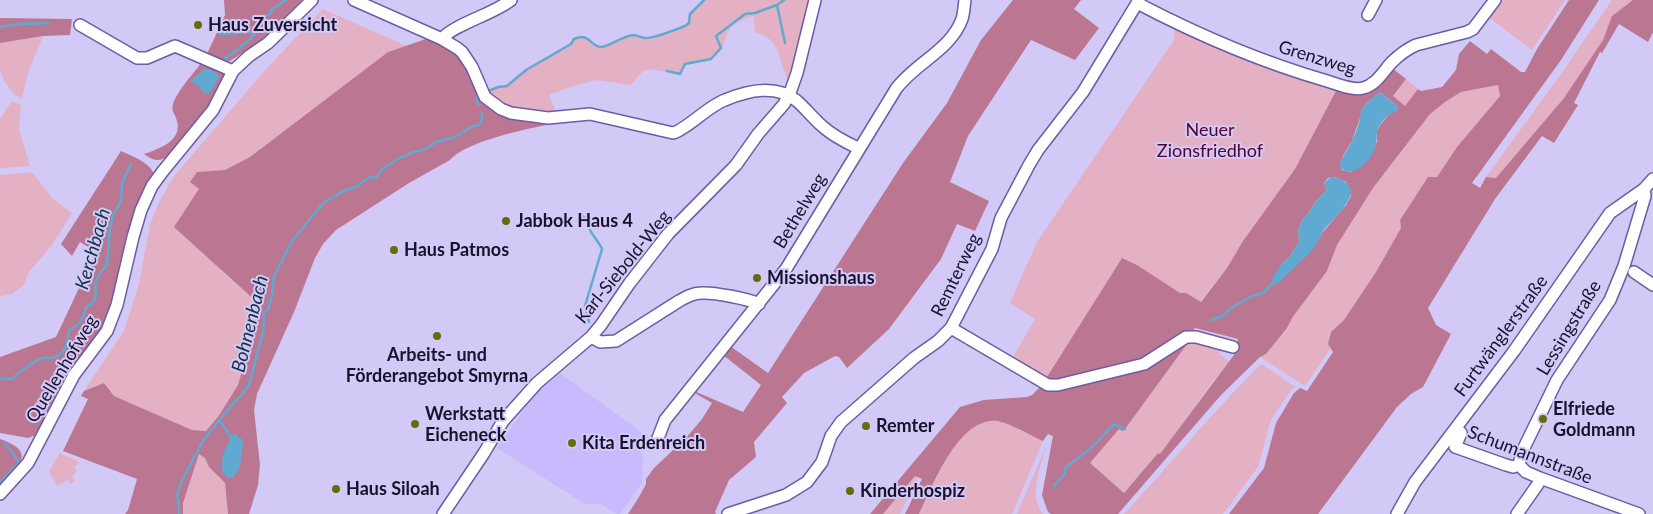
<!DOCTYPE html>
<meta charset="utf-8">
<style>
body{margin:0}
canvas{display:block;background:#d2c9f7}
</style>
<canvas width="1653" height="514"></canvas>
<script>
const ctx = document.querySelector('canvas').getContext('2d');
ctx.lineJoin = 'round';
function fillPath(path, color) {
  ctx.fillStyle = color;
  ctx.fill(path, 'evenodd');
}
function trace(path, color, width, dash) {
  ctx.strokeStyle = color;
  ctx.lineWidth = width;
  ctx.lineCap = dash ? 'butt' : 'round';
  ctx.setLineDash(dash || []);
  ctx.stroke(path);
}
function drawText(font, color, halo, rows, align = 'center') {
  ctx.font = font + ' Lato,sans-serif';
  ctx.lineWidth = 4;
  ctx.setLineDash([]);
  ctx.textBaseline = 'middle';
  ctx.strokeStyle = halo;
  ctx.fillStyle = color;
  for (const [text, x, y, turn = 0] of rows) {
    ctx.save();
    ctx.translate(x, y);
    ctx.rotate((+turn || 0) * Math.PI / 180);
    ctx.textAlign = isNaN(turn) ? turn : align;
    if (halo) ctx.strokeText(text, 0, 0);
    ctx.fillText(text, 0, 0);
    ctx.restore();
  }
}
const built = new Path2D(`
 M560,373L648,437L639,448L643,457L642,483L620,514H617L601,504H585L497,448L533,396Z`);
const green = new Path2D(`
 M704,0H810L789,82C777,60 783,40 755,32L754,17L752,16C745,19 736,22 731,28C722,38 726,49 713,58C706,62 694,62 685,64L681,74L649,69L642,72L631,85L597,80L576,85L549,95L557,114L508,111L485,93L498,87L507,85L526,70L571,44L574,39C589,32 590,46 601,47C608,47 623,36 633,35C637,35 641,38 645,38C653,39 677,29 685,26L689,23L690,14Z
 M1500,0H1565L1532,50L1487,16Z
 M1612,0H1633L1612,16L1603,40L1564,98L1496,178L1486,177L1561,74Z
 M323,9L406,46L388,52L250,157L225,170L197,172L190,182L200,189L222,272L261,306L238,385L218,417L207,431L192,430L114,396L104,383L84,391L124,331L139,284L150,224L159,202L174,176L268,67Z
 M1175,27L1337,89L1295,169L1243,241L1227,268L1200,302L1186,293L1180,294L1137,265L1122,258L1047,377L1012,359L1035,319L1010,303L1037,242L1174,40Z
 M43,36L28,73L22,98C12,97 1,77 0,68C0,60 0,51 0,43Z
 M1406,79L1418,89L1405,106L1393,96Z
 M1498,85L1500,96L1457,147L1437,178L1428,177L1400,220L1401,228L1376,272L1344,320L1331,332L1328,344L1331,348L1305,386L1260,357L1266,354L1287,328L1292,318L1327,271L1337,245L1373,188L1430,114L1445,102L1461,92Z
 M12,101L21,105L19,129L30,166L0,168V119Z
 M32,172L52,198L72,213L52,245L29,272L23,286L12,294L0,296V175Z
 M1190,340L1223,347L1219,354L1229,361L1223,380L1217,376L1160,455L1158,453L1124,493L1089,463L1119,428L1123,431L1125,429Z
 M1260,365H1263L1295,387L1291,390L1271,420L1258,467L1223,514H1124C1170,465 1212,412 1260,365Z
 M998,420L1043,441L1012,514H919C932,489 954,431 982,422C987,420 993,421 998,420Z
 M1046,446C1041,467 1028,495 1043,514H1017Z
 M60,453L79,462L74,467L77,470L72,477L75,480L71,484L68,480L57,486L49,471Z
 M199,454L205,458L209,467L225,483L228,514H183V503Z
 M915,476L918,477L900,514H883Z`);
const forest = new Path2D(`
 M224,0H302L259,42L230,61H223L207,54L225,15Z
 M1013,0H1081L1074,9L1099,28L1075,60L1031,40L968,136L950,182L989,201L975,231L957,224L941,259L889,329L847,368L839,357L835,356L804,373L782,397L787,403L754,442L756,457L729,480L715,512L716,514H628L639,497L646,484V479L654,468L686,438L702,419L712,403L693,392L694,391L743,412L761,385L723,355L730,346L768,373L903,163L947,103L981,40Z
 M1569,0H1599L1561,60L1472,183L1480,188L1486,177L1496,178L1564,98L1603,40L1612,16L1633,0H1653V32L1648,42L1619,24L1602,53L1600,52L1574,103L1578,105L1554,143L1542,136L1495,199L1428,308L1436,325L1451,334L1423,387L1411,394L1397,407L1318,514H1229L1264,468L1276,423L1294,393L1300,388L1307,391L1333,352L1328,344L1331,332L1344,320L1376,272L1401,228L1400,220L1428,177H1437L1457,147L1500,96L1498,85L1461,92L1445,102L1430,114L1373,188L1337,245L1327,271L1292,318L1287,328L1266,354L1260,357L1221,395L1118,514H1051L1048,512L1042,495L1053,436L1048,434L1043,441C1032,436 1007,422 997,421C958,417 933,486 919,514H905L922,479L915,476L883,514H870L960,407L984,400L1027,397L1032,395L1040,387L1045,390H1054L1145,367L1190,340L1125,429L1123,431L1119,429L1090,463L1124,493L1158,453L1160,454L1234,355L1238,339L1195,328L1192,333L1149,357L1055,382L1047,377L1122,258L1137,265L1180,293H1186L1201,302L1227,268L1243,241L1295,169L1337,89L1354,91L1392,68L1406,79L1393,96L1405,106L1418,89L1421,91L1442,87L1456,70L1459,54L1470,41L1487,54L1491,49L1521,72H1525L1537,49ZM1380,92L1396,105L1398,110L1390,113L1381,124L1377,131V142L1351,172L1342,170L1343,156L1352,141L1361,115V110L1368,102ZM1335,177L1346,182L1351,196L1346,205L1322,233L1316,244L1287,274L1275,284L1282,263L1288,259L1299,242L1298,231L1302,220L1310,211L1316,201L1327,190L1324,183L1328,178Z
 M0,18L72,19L70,35L43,36L0,43Z
 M426,39L438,43L461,55L480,95L545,122L546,125C522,130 465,142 450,160L409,183L336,230L323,244L315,258L294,312L257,394L254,410L260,465L258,485L249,514H228L225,483L209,467L205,458L199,454L183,503V514H125L128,510L137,479L63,451L88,399L81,396L84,391L104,383L114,396L192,430L206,431L218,417L238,385L261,306L174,227L199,189L190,182L197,172L225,170L250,157L388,52Z
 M202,62L225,73L215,98L171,154C160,162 155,162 144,154C159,149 185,140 176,118C174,112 171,111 173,104C177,91 193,74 202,62Z
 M121,151C132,156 149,162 154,174L115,298L105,325L36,435L28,438L0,433V357L56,337L96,252L80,242L72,256L61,244Z
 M0,439C36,451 21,466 0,484Z`);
const water = new Path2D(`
 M206,68L218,74L219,76L211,92L205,94C199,87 201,87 192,82V80L198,74Z
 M1380,92L1396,105L1398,110C1389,114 1382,119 1378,129C1376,134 1377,139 1376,144C1373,158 1360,172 1346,172L1339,166C1341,160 1343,157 1346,152C1353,141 1361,122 1361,110L1368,102Z
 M1331,177C1336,177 1341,179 1345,182C1364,194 1331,220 1323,231C1320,235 1319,240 1316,245C1305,259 1291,271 1278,283L1273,284L1272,278L1282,263L1288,259L1299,242L1298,231L1302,220L1310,211L1316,201L1327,190L1324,183Z
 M235,434L243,440C242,452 242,469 233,478H228C215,468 225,449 231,437Z`);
const stream = new Path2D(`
 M777,5L785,43
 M0,27L20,24L48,23
 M220,34L256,32
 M223,62L224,59C239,48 259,37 262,18L270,14L272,9L286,0
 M667,71L680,74L685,64L711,59L721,48L716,36L745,14L755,13L777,5L784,0
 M486,92L498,87L507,86L526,70L571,44L574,39C589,32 590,46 601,47C608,47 623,36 633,35C638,35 641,38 645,38C653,39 677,29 685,26L689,23L690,14L704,0
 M479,105L476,99L480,95
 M579,213L588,221C588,233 598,239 602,249L585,306L589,322
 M1211,320L1225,315L1228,310L1252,296L1263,293L1274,282
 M0,379H12C18,373 35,360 43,358C47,357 51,359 55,357C67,352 68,341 69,330C80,324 83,320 86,307L91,305L96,297L95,283L100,273L107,265L110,229L113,215L121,201L122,183L131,164
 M219,420L231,437
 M0,483L19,462L5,443
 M1054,486L1065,473L1066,467L1090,449L1114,424L1125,429
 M179,514V507L177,496L181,482L204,439L235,401C242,397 243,391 249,385L264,328V312L268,310L272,295L274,276L292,241L318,209L325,202L342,192L355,187L370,177H377L381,170L401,157L407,156L410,153L426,149L436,142L455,137L471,127L479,125L482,119V113`);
const minor = new Path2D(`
 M354,0L442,39L457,48L462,52L472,67L485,97L501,109L511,113L548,118L590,114L673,133C686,130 708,106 725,100C749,90 776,84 797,101C806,109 813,118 822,126C833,136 845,142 858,148
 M1137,3C1198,35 1261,62 1327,81C1337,84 1353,91 1363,88C1376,85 1383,72 1391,63C1398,56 1407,49 1416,45L1467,32L1473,29L1495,0
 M1368,15L1376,0
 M80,25L137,58H147L175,46L233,71
 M442,39C452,25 494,14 511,0
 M1634,272L1653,285
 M951,328L1048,385H1058L1144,364L1186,337H1196L1233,347
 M591,337L600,342L616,341L679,301C686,297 693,293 701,293C713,292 749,299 759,304
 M1456,428L1461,433L1455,447L1506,465L1513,467L1519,465
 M658,438L665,420L786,269L896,89C915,63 951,50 962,19C964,13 964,6 965,0
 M1519,465L1522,452L1557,380L1610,300L1624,266L1645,196L1644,189
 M1519,465L1526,472L1540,478L1639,514
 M0,494L28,463L74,375L107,331L117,305L133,237L141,210L152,186L163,171L213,110L233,71L249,56L268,43L312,0
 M443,514L484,453L503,421L537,383L591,337L601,325L629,284L668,234L736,165L758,134L784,104L791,90L797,73L815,0
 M728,514L786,495L807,482L822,462L831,436L841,422L914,358L938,341L951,328L992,249L1001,218L1029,165L1038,150L1083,92L1139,0
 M1397,514L1415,482L1514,351L1610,213L1644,189L1653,179
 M1517,514L1538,484L1540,478`);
const markers = [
 [198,25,5,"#656b0f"],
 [506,221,5,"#656b0f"],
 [394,250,5,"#656b0f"],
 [757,278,5,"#656b0f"],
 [437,336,5,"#656b0f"],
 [1543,419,5,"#656b0f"],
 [415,424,5,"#656b0f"],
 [866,426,5,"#656b0f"],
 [572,443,5,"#656b0f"],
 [336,489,5,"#656b0f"],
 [850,491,5,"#656b0f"]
];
const poiNames = [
 ["Haus Zuversicht",208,25],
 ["Jabbok Haus 4",516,221],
 ["Haus Patmos",404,250],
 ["Missionshaus",767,278],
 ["Arbeits- und",437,355,"center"],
 ["Förderangebot Smyrna",437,376,"center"],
 ["Elfriede",1553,409],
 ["Goldmann",1553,430],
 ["Werkstatt",425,414],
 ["Eicheneck",425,435],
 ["Remter",876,426],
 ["Kita Erdenreich",582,443],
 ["Haus Siloah",346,489],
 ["Kinderhospiz",860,491]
];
const streetNames = [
 ["Grenzweg",1317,58,17],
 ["Bethelweg",800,211,-59],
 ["Karl-Siebold-Weg",623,267,-51],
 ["Remterweg",956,275,-64],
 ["Lessingstraße",1569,328,-59],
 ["Furtwänglerstraße",1501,336,-54],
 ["Quellenhofweg",62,369,-59],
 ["Schumannstraße",1530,455,21]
];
const parkNames = [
 ["Neuer",1210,130],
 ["Zionsfriedhof",1210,151]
];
const waterNames = [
 ["Kerchbach",93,249,-74],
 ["Bohnenbach",250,324,-76]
];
fillPath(built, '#c8bafd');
fillPath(green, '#e4b0c4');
fillPath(forest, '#bb7692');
fillPath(water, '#60aad1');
trace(stream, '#60aad1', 2.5);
trace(minor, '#6d5ca1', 14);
trace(minor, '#fff', 11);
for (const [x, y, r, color] of markers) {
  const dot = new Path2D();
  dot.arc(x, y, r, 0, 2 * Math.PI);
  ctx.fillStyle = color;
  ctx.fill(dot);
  trace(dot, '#d2c9f7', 2);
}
drawText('bold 18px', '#19112d', '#d2c9f7', poiNames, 'left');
drawText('18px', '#19112d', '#d2c9f7', streetNames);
drawText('18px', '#54002f', '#d2c9f7', parkNames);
drawText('italic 19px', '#123345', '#d2c9f7', waterNames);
</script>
